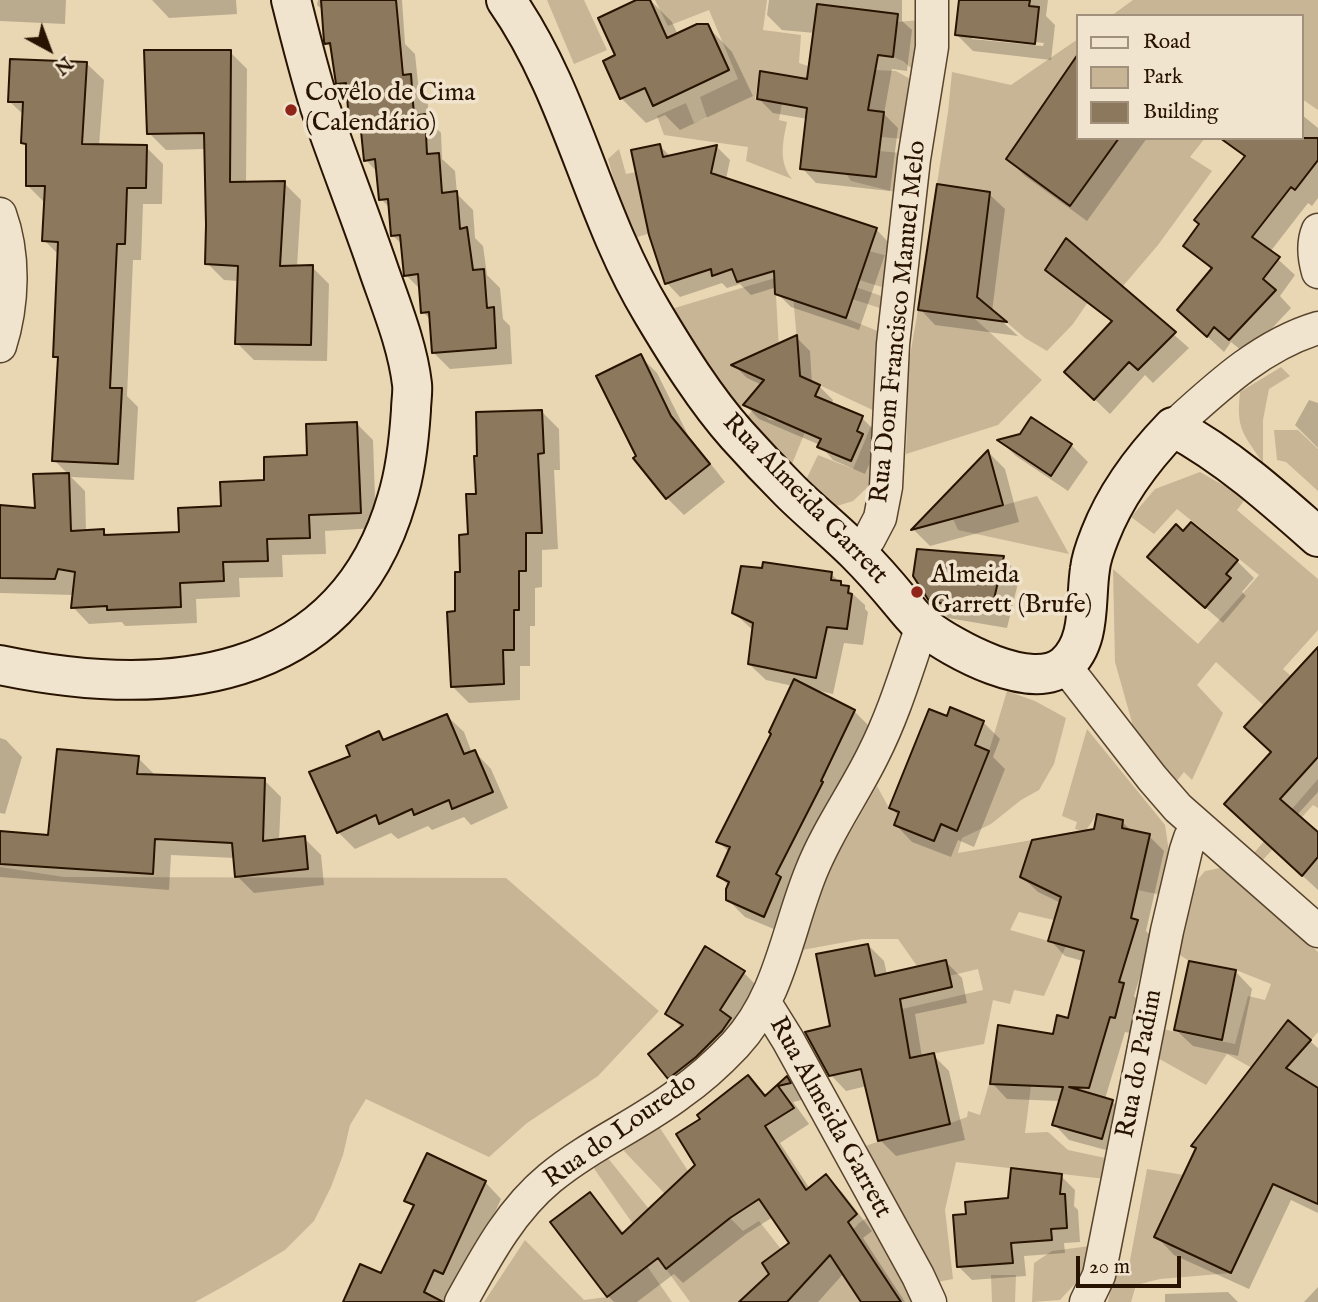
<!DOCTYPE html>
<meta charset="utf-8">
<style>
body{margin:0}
#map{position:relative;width:1318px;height:1302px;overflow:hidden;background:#e9d6b3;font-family:"IM FELL English",serif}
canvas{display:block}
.legend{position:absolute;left:1076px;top:14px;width:228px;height:126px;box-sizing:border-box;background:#f1e4ce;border:2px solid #a1907c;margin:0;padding:9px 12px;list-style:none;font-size:21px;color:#281300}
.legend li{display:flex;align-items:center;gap:14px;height:35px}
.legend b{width:35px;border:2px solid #a1907c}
.north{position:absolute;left:14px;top:14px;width:70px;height:70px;-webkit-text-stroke:5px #f1e4ce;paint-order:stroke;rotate:139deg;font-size:19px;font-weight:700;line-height:28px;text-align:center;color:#281300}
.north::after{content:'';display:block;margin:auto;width:24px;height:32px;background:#281300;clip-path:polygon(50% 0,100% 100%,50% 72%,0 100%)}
.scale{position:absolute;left:1076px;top:1256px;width:105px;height:32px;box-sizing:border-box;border:4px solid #281300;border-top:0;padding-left:9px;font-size:21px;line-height:24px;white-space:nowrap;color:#281300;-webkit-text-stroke:5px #f1e4ce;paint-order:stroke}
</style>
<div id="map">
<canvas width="1318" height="1302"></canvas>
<ul class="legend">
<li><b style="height:9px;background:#f1e4ce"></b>Road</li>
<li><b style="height:19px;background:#c8b595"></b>Park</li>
<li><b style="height:19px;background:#8c785d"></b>Building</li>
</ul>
<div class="north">N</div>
<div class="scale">20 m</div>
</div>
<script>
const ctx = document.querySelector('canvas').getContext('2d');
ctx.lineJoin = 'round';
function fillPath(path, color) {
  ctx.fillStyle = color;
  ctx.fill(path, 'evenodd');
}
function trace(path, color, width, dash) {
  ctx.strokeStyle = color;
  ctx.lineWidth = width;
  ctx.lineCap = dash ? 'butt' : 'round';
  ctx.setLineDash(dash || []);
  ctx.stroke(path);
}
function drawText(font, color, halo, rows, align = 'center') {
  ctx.font = font + ' "IM FELL English",serif';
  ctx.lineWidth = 7;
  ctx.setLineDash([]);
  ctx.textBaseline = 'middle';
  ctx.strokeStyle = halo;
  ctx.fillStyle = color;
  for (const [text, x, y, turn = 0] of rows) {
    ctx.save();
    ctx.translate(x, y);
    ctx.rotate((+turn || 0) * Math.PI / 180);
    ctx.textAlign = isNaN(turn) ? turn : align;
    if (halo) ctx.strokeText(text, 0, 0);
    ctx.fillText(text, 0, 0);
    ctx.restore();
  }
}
const green = new Path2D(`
 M547,0H584L607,50L574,64Z
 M655,0H767L763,30L801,35L799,63L811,67L896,71L912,80L904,139L881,137L884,112L825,105L826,82L760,71L755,99L782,103L779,120L787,122C783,141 778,162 792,179L746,161L748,147L664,135L657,116L686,103L694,123L707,118L700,97L738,79L709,10L668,26Z
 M1133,0H1318V110L1302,99V16H1111Z
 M921,20L913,70L903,61L893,57L897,22Z
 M1078,39V138H1205L1190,157L1212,171L1158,245L1123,286L1066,239L1088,302L1073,324L1047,351L1025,338L977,297L990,192L937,184L948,112L952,72L1011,85Z
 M619,149L626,174L636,172L674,226L634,238L625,220L608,159Z
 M879,151L901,153L895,192L851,181L845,172L857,165L856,175L876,177Z
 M869,251L888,256L885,288L859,280Z
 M802,268L884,297L883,309L849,298L843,317L880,332L877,412L800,376L793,295Z
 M775,278L780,367L754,354L739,361L737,367L764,380L758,396L752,395L740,409L747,417L756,406L769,420L780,421L805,432L792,464L787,465L744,420L668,310Z
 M918,310L974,318L1042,380L998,425L906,454L909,361Z
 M1281,367L1290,376L1269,389L1263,420V463C1243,433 1236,430 1240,392Z
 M871,426L877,427L873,482L853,501L837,506L824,501L805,482L818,455L853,469Z
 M1274,430H1298L1318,449V491L1286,462L1277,460Z
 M1200,472L1246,498L1237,510L1318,579V630L1283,669L1318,700L1271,712L1216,662L1197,685L1223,713L1192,780L1184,772L1176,782L1133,726L1115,662L1113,569L1198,644L1259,575L1177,509L1154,534L1131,517L1155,489Z
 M1037,496L1069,554L958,530L953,519Z
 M1007,691L1035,701L1066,718L1054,764L1039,790L1021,800L991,824L962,838L958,853L1032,840L1020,877L1033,883L1067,885L1054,920L1019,912L1010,930L1066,946L1044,996L1014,990L1010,1004L993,1000L984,1044L910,1058L902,1009L983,990L978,969L949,976L946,960L917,966L898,939H862L802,950L807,917L824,878L877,786L889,808L899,812L894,825L934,841L941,824L957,831L989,751Z
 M1087,729L1165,825L1169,852L1162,895L1137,890L1150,834L1122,828L1097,814L1085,832L1075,829L1077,822L1062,816Z
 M1318,779V808L1313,805L1261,862L1253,854Z
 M0,867L64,877L506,878L659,1011L598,1076L527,1123L489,1157L366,1099L350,1125L343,1155L331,1187L314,1221L285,1250L226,1285L195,1302H0Z
 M1220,868L1242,882L1318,952V1032L1311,1040L1288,1020L1252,1068L1227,1054L1206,1085L1156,1057L1162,1029L1235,1044L1248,996L1265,1000L1271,984L1236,970L1189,961L1177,953L1194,884L1205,871Z
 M989,1084L1031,1086L1025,1133L1048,1132L1068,1150L1110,1159L1106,1179L956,1162L945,1210L953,1279L937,1282L860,1148C895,1134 933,1131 967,1117L968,1111L980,1115Z
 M656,1122L690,1174L665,1194L624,1151L627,1138Z
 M603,1152L649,1209L633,1224L595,1170L591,1158Z
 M1147,1169L1184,1175L1231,1273L1160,1279L1136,1285L1131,1302H1108L1113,1275L1128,1271Z
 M871,1215L912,1302H787L859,1223Z
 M730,1218L743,1231L759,1221L781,1249L762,1263L769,1274L753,1302H690L666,1269Z
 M525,1240L584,1300L607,1297L647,1266L672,1302H484Z
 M1090,1246L1082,1276L1060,1300L1032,1302L1034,1263L1052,1251Z
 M991,1275H1016L1015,1302H992Z`);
const shadow = new Path2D(`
 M0,0H66L65,24L0,21Z
 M152,0H236L237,14L169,18Z
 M318,0H402L405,44L415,54L418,83L427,93L429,120L441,133L442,159L455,171L457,194L473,210L475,238L483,246L487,275L500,288L503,319L510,326L512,364L450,369L433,352L431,320L423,312L421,290L406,275L403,245L393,236L390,208L381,199L378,173L366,160L363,135L351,122L349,94L338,83L333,50L326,43L324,11L317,5Z
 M640,0H650L672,22L678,35L707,26L732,52L753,96L680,130L665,115L646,123L621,98L605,61L618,56Z
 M769,0H902V21L912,30L907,71L892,69L884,114L898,128L890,191L816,183L802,168L808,119L773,113L759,99L809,81L815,33L782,30L767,15Z
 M960,0H1048L1046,16L1055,25L1051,60L973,51L956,34ZM972,35L1044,43L1043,46L972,39Z
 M230,52L247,69L246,184L284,183L301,200L297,267H312L329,284L327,361L254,360L237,343L239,281L224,280L207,263L206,149L166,150L149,133Z
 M1078,58V138H1147L1087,221L1025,176L1008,159Z
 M87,64L104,80L99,146L146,147L163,164L162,204H143L141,260H133L127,396L138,407L134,480L71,477L85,491L86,532L103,531L109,536L180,533L309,457L357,424L373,440L376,528L325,531L326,554L282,555L283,577L239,578L240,597L196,599L197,623L125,626L122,622L89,624L73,607L74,595L0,593V506L36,509L69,475L54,460L59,361L55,356L59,255L44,240V202L27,185L28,148L23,142L24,115L10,102Z
 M1302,115L1318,128V198L1312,206L1308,203L1270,252L1295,275L1280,296L1291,308L1247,355L1231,342L1224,352L1196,326L1212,270L1185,246L1302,138Z
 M660,146L671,157L717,147L730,160L726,179L876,229L889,243L859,330L791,307L777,293V287L751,295L740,284L727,288L722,283L680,297L667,283L651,235Z
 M989,194L1005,209L992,312L1018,336L935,325L920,309Z
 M1067,241L1189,348L1153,383L1145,375L1110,414L1066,372L1113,323L1062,284L1047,269Z
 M796,337L810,351L812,384L819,386L833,400L831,405L862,418L876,432L871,444L876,449L865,474L833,460L820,445L759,419L745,405L762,385L747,378L734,365Z
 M640,356L657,373L688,435L725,482L684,515L667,498L636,459L638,457Z
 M1309,400L1318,403V448L1295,425Z
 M542,412L559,429L560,470H554L558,549L542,550V587L535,588V626H530V666H520V700L469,703L452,686L456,612L477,496Z
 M1000,441L1071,445L1088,462L1068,491L1016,456Z
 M988,452L1005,469L1019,522L930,546L914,530Z
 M1184,533L1237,561L1254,578L1242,592L1246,596L1223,623L1166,573Z
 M1003,558L1020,575L1007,628L948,618L930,600Z
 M831,574L865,605V609L868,612L863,645L844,643L833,694L815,690L854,711L871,728L781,932L745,917L728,900L729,886L719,876L729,852L718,841L773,734L793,686L766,680L749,664L754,631L734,613Z
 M1318,650V792L1296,816L1318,835V890L1243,821Z
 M447,716L464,732L472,753L475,752L491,769L508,808L471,825L464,817L432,830L428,826L398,839L391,833L355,849L338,832L352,757L378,734L386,741Z
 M948,718L983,722L1000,739L993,757L1005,769L974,847L958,840L951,857L912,842L896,825L899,816L891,808Z
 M0,738L6,740L22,757L5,814L0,813Z
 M138,758L155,775L264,780L281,797L279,841L304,838L321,855L324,885L254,893L237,876L235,858L171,855L169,890L0,877V832L49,837Z
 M1122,822L1133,832L1149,836L1164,851L1146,931L1152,937L1134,996L1138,1000L1130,1033L1125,1032L1105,1099L1112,1101L1127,1117L1117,1153L1069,1140L1054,1124L1060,1101L1007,1099L992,1083L1055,1036L1069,1020L1083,961L1065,956L1050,940L1061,903L1038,892L1022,877L1095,831Z
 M868,945L884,961L887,975L946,962L962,978L967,1003L915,1014L922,1057L933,1055L949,1071L965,1140L896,1156L880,1140L867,1086L846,1091L830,1074L832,1028Z
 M1190,963L1236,972L1252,989L1238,1056L1193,1046L1176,1030Z
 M743,972L760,989L686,1095L650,1054L682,1028L667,1014Z
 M1289,1023L1318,1048V1213L1291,1200L1249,1289L1174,1255L1157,1237L1197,1150L1193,1146Z
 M748,1077L767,1096L787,1079L803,1094L805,1099L793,1102L809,1124L780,1143L810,1189L826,1176L842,1192L872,1231L863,1238L905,1302H863L844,1273L818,1302H746L771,1274L791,1244L773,1217L746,1234L683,1283L674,1274L637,1302H614L608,1296L590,1194L625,1234L698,1165L703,1119Z
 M1061,1176L1075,1190L1074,1206L1078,1210L1080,1242L1064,1243L1065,1253L1024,1256L1026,1276L972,1280L958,1266L968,1216L1010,1200Z
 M485,1182L501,1199L460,1290L451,1286L443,1302H348L382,1276L414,1208L406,1200Z
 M1318,1287V1302H1304Z
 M1228,1292L1238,1302H1165V1294Z`);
const building = new Path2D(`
 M321,0H396L403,75L411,74L414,116L425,114L427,154L439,153L442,193L457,191L460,229L467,227L473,270L484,269L487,308L494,307L496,348L432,353L429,312L421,313L418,274L404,276L400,235L391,236L388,199L379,200L375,159L364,161L360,121L349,122L346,83L336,84L330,43L325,44L324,42Z
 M636,0H650L667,38L697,24H708L729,70L653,106L645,88L620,99L603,61L615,55L598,18Z
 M959,0H1030L1029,6L1039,7L1035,44L955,35Z
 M817,4L898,14L893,57L878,55L868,110L884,112L876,177L800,169L807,108L757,99L760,71L807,79Z
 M144,50H231L230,182L285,181L280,266L313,265L311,345L235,344L238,266L205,264L206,225L204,133L147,134Z
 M1078,54V138H1119L1070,206L1006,159Z
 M10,59L87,62L82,144L147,145L146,188H127L125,244H117L110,388H122L118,464L52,461L58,357H53L58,242L42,241L45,186H26V144L21,143L23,102H8Z
 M1220,138H1318V160L1295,190L1291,187L1252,237L1280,257L1263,279L1276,290L1229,340L1214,327L1207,337L1177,310L1212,268L1183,246L1199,224L1194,220L1245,156Z
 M660,144L663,157L717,145L711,173L877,228L846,318L775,294L774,271L737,282L732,269L712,276L711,269L665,284L649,235L631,150Z
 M937,184L990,192L977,297L1007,322L918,310Z
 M1066,238L1176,332L1138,370L1129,362L1094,400L1064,372L1112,321L1045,270Z
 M797,335L800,376L820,385L815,396L863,416L857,431L863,434L851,461L817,447L821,439L743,405L764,380L731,365Z
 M641,354L671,416L710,464L666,499L633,458L636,456L596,376Z
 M542,410L544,453L538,454L542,533H526V571H519V610H514V650H503L504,684L451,687L447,612L455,611V572H460L459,535L468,534L466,494H476L474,456H477L476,412Z
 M1031,417L1072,444L1051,476L997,440L1020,434Z
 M357,422L361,513L309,515L310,538L267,539L268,561L223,562L224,581L180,583L181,607L107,610V606L71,608L75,572L58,569L55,579L0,578V505L35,508L33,474L69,473L71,531L104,529V535L179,532L178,508L221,506L220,482L264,480V457L307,455L306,424Z
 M988,450L1003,505L911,530Z
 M1191,522L1238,560L1226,574L1231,578L1205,608L1147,557L1176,524L1183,531Z
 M917,549L1004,556L991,612L929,601L913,576Z
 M763,562L832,572L831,580L841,581V585L849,586L848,593L852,594L847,629L827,627L816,678L748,664L753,623L732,613L741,566L762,568Z
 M1318,647V757L1280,799L1318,832V857L1302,876L1224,804L1271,752L1244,727Z
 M794,679L855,710L821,781L823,782L776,874L781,877L764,917L726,900V889L729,882L717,876L730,847L716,842L771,734L769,732Z
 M950,707L984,721L975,745L989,751L957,831L941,824L934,841L894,825L899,812L889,808L929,709L947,716Z
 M447,714L464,754L475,750L493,792L452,809L449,800L414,815L412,809L379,824L376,815L337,833L309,772L350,756L346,746L379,731L383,740Z
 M57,749L139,756L137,774L265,778L263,841L305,836L308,869L235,877L232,843L155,839L153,874L0,864V831L48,835Z
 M1097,814L1123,820L1122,828L1150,834L1131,918L1138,920L1119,982L1124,983L1115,1018L1110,1017L1089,1088L1069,1087L1113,1100L1102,1139L1052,1125L1063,1087L990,1084L998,1025L1053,1034L1057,1015L1068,1018L1084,951L1048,941L1061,897L1020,877L1032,840L1094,829Z
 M868,944L875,976L946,960L952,987L900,999L910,1058L934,1053L950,1124L878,1141L861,1069L829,1076L805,1032L830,1026L816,954Z
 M705,946L745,971L720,1010L731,1018L722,1031L696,1057L668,1079L648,1054L683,1025L665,1014Z
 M1189,961L1236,970L1222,1040L1174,1030Z
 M1288,1020L1311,1040L1286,1068L1318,1088V1204L1273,1184L1231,1273L1154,1237L1196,1148L1191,1146Z
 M748,1075L765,1096L787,1076L791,1083L778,1086L794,1108L765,1126L806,1190L826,1174L857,1214L848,1222L901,1302H861L830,1255L787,1302H739L769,1274L762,1263L789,1243L759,1199L730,1218L666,1269L658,1258L607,1297L550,1222L590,1192L622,1234L695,1165L676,1134L700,1119L697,1115Z
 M427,1153L486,1181L443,1274L434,1270L424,1292L443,1302H343L360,1264L381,1273L414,1205L404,1201Z
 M1011,1168L1062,1174L1060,1194H1065L1067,1228L1051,1229L1052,1240L1011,1243L1013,1263L957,1267L953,1215L966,1214L965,1202L1008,1198Z`);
const street = new Path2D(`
 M0,214C15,255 13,305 0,346
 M1318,230C1312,244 1314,258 1318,272
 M1173,427C1216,388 1261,345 1318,328
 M857,553L869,539L880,518L886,487L893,344L914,159L932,47V0
 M1065,666L1152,778L1178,808L1318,931
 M765,1003L788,1040L918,1276L930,1302
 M461,1302C486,1257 510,1211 550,1178C590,1145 638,1125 679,1094C699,1080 718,1063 735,1045C780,997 787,931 811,872C827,831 854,794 873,755C894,714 907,669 922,626
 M1086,1302L1099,1275L1167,931L1186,850L1190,838L1198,826`);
const secondary = new Path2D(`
 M506,0C573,96 592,213 652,312C677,354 705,399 737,435C754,454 772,473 790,491C811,512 835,531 856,552C871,567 886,584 900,601C907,609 915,620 924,627C953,649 1032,693 1065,665C1092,642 1085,600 1090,569C1091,558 1096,545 1100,535C1116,494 1142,459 1173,427C1227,456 1273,497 1318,537
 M0,665C163,699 343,686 397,499C406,470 409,441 411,410C411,402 413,392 412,384C407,342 389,301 376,262C358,210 338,159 320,107C309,72 300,36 291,0`);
const markers = [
 [291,110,7,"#8f2418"],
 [917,592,7,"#8f2418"]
];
const poiNames = [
 ["Covêlo de Cima",305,95],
 ["(Calendário)",305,125],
 ["Almeida",931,577],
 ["Garrett (Brufe)",931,607]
];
const streetNames = [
 ["Rua Dom Francisco Manuel Melo",900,322,-84],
 ["Rua Almeida Garrett",804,500,46],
 ["Rua do Padim",1141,1064,-79],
 ["Rua Almeida Garrett",829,1118,61],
 ["Rua do Louredo",621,1132,-35]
];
fillPath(green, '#c8b595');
fillPath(shadow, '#0003');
fillPath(building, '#8c785d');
trace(building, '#281300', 2);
trace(street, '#58442d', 35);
trace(secondary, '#281300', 42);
trace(street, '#f1e4ce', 32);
trace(secondary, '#f1e4ce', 38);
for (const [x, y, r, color] of markers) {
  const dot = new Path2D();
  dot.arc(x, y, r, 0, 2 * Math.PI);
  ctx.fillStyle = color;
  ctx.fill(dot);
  trace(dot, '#f1e4ce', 2.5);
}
drawText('26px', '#281300', '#f1e4ce', poiNames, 'left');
drawText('26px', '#281300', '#f1e4ce', streetNames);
</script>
